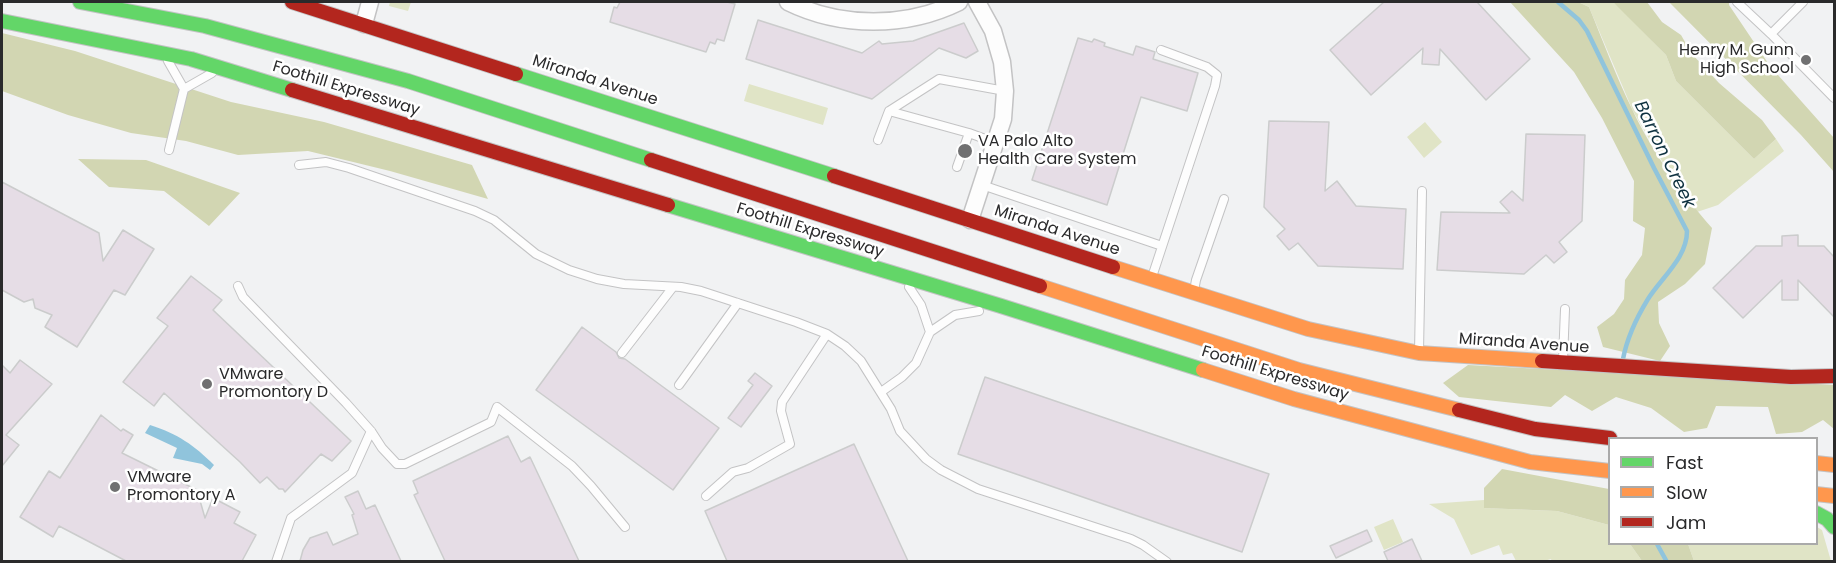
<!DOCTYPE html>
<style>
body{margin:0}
#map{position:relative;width:1836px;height:563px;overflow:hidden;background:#f1f2f3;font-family:Poppins,sans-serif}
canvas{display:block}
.frame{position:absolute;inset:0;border:3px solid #2a2a2b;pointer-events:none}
.legend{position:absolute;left:1608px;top:437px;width:210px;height:108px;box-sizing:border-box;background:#fff;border:2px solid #aaa;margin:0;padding:8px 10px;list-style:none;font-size:18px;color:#2a2a2b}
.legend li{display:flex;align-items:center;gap:12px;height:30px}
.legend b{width:30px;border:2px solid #aaa}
</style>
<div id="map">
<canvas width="1836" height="563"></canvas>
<div class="frame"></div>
<ul class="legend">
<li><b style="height:8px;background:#63d668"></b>Fast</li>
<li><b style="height:8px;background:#ff974d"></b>Slow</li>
<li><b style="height:8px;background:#b3261e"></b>Jam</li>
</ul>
</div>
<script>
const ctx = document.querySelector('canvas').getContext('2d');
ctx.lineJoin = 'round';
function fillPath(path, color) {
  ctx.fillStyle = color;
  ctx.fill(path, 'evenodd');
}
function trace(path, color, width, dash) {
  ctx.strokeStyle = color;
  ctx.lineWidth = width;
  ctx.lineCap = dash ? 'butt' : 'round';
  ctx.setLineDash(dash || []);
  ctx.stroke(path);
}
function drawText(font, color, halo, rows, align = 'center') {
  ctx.font = font + ' Poppins,sans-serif';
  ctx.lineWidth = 5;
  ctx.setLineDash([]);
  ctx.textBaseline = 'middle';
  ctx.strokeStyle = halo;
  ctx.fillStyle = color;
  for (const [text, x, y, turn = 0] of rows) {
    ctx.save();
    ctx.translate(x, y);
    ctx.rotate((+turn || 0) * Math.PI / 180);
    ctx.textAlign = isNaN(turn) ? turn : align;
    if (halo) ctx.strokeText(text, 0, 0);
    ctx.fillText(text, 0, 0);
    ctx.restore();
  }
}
const green = new Path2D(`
 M390,2H411L408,11L389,6Z
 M1578,2H1613L1620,8L1666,55L1676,81L1754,159L1776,139L1784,151L1718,205L1697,212L1666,168L1633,111L1589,7Z
 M749,84L828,108L823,125L744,101Z
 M1425,122L1442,142L1424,158L1407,137Z
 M1484,500V508L1557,511L1609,525L1610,544H1630L1642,561L1552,562L1551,559L1544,561H1516L1512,553L1503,555L1499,545L1471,555L1454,519L1429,504Z
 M1393,519L1403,542L1384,550L1374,527Z
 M1817,527L1822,530L1831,561H1694L1688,544H1816Z`);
const forest = new Path2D(`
 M1510,2H1578L1589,7C1603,41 1616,76 1632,109C1651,150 1682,194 1712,228L1705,264L1685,284L1658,302L1659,323L1670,346L1660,361L1603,347L1597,327L1614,314L1624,299L1625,280L1642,255L1645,228L1633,221L1634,181L1602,118L1574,72Z
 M1613,2H1647L1662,22L1681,35L1692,54L1719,83L1762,120L1776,139L1754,159L1676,81L1666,55Z
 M1669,2H1729V5L1770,66L1834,138V172L1801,135Z
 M2,33L75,51L231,102L324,122L472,165L488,199L390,171L308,151L238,155L186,141L131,133L68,115L2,91Z
 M78,159L146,160L240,193L209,226L164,191L109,187Z
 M1468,365L1834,385V429L1823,420L1802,432L1776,434L1768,407L1716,406L1707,428L1684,432L1651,408L1616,397L1592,411L1565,395L1551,407L1459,397L1443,383Z
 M1502,469L1609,489V525L1557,511L1484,508V488Z
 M1630,544H1688L1694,561H1642Z`);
const water = new Path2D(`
 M150,425C178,434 194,445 214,465L210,470L202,464L173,458L177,448L145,433Z`);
const stream = new Path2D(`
 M1558,2L1579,20L1587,31L1654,168L1687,231C1687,258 1662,277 1648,299C1637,317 1627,338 1623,359
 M1657,544L1667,562`);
const building = new Path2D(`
 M620,2H727L735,4L724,41L717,39L715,44L710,42L706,52L610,22L614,7L617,8Z
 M1384,2H1477L1530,59L1486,100L1440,49L1439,65L1422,64L1423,48L1371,95L1330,50Z
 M758,20L862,53L879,41L882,44L913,41L964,23L978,51L966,58L939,48L872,99L746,59Z
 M1078,38L1092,42L1094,39L1105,43L1104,46L1133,55L1136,46L1155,52L1153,59L1198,73L1187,111L1141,97L1107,205L1032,180Z
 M1269,121L1329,122L1325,191L1337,181L1356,206L1406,209L1403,269L1318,266L1298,243L1289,250L1277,236L1285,229L1264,207Z
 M1526,134L1585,135L1582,221L1559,242L1567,252L1554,263L1546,255L1524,274L1437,270L1441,212L1510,213L1500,202L1512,191L1523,201Z
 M2,182L99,233L103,261L123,230L154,249L125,295L114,290L77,347L45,327L52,315L35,308L33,299L24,302L2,290Z
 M1798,235V246H1824L1834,257V317L1798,280V300H1782V280L1743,318L1713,288L1756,246H1782V236Z
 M191,276L222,300L213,310L351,441L332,461L321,454L285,492L283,489H279L267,477L260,483L240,462L164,393L154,406L123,382L168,326L157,318Z
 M582,327L616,352L619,358L625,359L719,428L673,490L536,390Z
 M20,360L52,384L6,435L19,445L2,466V365L10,373Z
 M755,373L772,386L741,427L728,418L753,385L748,381Z
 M985,377L1269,474L1242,552L958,454Z
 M101,415L121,431L123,429L133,435L122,453L197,490L205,518L213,498L240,512L234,523L256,535L242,561H126L59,526L53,537L20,517L49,471L60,478Z
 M508,436L521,462L530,457L579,561H445L414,495L418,493L413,481Z
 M854,444L908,561H727L705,511Z
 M358,491L366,509L375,505L401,561H300L303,550L310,538L327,532L333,545L358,534L352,515L354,514L345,497Z
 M1367,530L1372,541L1336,558L1330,546Z
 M1412,539L1422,561H1388L1384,552Z`);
const lane = new Path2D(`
 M1737,2L1771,34
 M1803,2L1771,34L1834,98
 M168,61L184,89
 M889,111L969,133
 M878,140L889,111L939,79L1005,91
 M169,150L184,89L212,73
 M299,165L326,162L349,168L475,211L494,220L536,254L569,270L597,279L624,284L681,287L701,291L796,322L827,334L845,346L861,361L891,409L900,431L926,459L941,470L978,489L1131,539L1143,545L1167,562
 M957,167L969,133L996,143
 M982,185L1162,246
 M1152,277L1215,86L1217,75L1207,67L1161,50
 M238,286L243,297L346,403L371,431L382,448L397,464H405L491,422L497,407L572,466L591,486L625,527
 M909,287L921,305L930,332
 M1194,291L1196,280L1224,199
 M1419,352L1422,191
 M622,353L673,287
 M1563,360L1565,309
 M679,385L738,303
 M881,392L902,377L916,363L930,332L955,315L979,311
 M706,496L733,472L748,468L790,444L781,411L782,402L827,334
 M276,562L291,518L352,473L371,431`);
const street = new Path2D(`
 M788,2C841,28 906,28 959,2
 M364,24L370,2
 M970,220L1003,119L1005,91L1002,62L993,31L977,2`);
const fast = new Path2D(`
 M80,2L205,26L408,81L651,160
 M2,21L191,59L292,90
 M516,74L834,176
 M668,205L1001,306L1203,370
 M1816,513L1827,519L1834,527`);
const slow = new Path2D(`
 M1113,267L1308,329L1419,353L1542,361
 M1040,286L1299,370L1459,410
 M1203,370L1294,399L1530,462L1610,471
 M1816,463L1834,465
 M1816,494L1834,496`);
const jam = new Path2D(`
 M292,2L516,74
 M292,90L668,205
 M651,160L1040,286
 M834,176L1113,267
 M1542,361L1791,377L1834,376
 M1459,410L1535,429L1610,438`);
const markers = [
 [1806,60,6,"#707071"],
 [965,151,8,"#707071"],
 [207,384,6,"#707071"],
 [115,487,6,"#707071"]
];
const poiNames = [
 ["Henry M. Gunn",1794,51,"right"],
 ["High School",1794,69,"right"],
 ["VA Palo Alto",978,142],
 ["Health Care System",978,160],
 ["VMware",219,375],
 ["Promontory D",219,393],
 ["VMware",127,478],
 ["Promontory A",127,496]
];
const streetNames = [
 ["Miranda Avenue",595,81,18],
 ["Foothill Expressway",346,89,17],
 ["Foothill Expressway",810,231,17],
 ["Miranda Avenue",1057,231,18],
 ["Miranda Avenue",1524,344,4],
 ["Foothill Expressway",1275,374,17]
];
const waterNames = [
 ["Barron Creek",1664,155,64]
];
fillPath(green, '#e0e4c6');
fillPath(forest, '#d2d6b2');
fillPath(water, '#90c4dc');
trace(stream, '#90c4dc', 4.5);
fillPath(building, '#e6dde6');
trace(building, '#cbcccc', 1.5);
trace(lane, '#c3c3c4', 10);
trace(street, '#c3c3c4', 19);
trace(fast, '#c3c3c4', 16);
trace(slow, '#c3c3c4', 16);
trace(jam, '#c3c3c4', 16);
trace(lane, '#fdfdfd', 8);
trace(street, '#fdfdfd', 16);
trace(fast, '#63d668', 14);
trace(slow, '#ff974d', 14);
trace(jam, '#b3261e', 14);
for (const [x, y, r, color] of markers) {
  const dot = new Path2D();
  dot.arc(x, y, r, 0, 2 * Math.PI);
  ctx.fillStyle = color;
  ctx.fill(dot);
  trace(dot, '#fff', 2);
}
drawText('16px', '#2a2a2b', '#fff', poiNames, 'left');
drawText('16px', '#2a2a2b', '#fff', streetNames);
drawText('italic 18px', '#0e3140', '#fff', waterNames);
</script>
